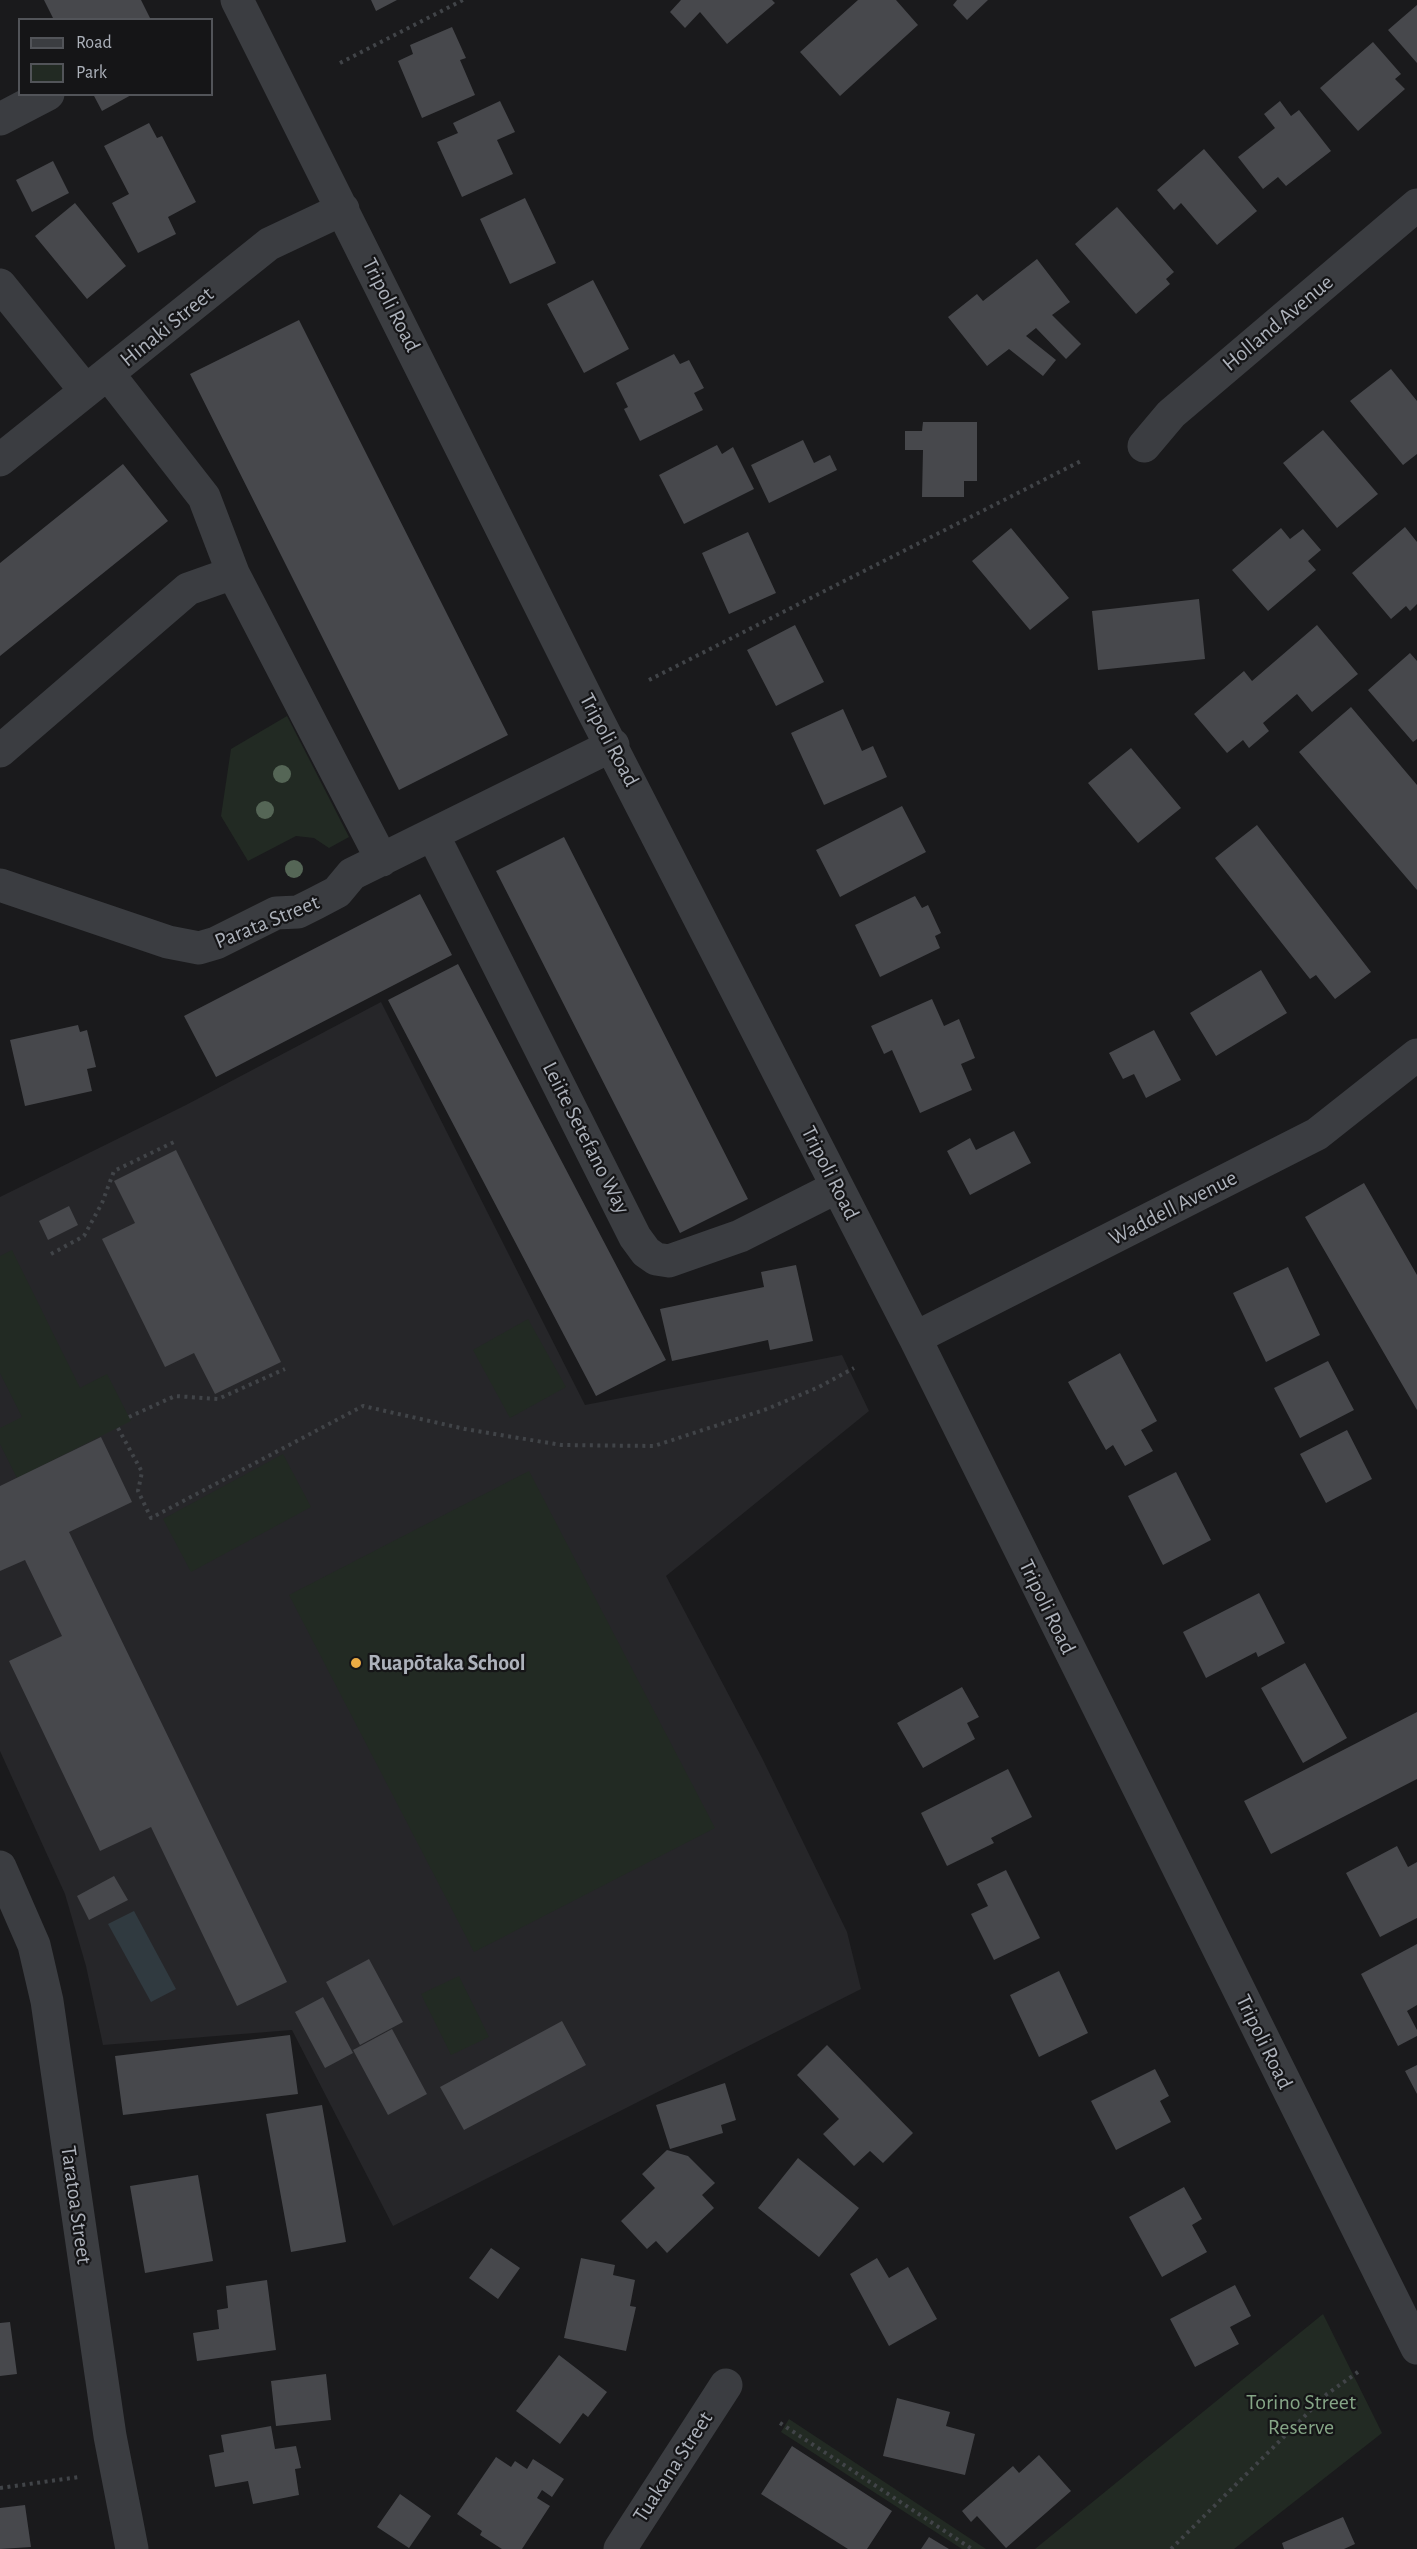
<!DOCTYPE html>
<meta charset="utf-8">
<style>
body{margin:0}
#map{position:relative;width:1417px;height:2549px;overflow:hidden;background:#1a1a1c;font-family:"Alegreya Sans",sans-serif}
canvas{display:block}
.legend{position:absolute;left:18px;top:18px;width:195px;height:78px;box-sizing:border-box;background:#151517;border:2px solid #525459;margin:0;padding:8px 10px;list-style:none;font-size:18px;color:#adb2bb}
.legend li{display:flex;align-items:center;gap:12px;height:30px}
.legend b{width:30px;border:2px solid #525459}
</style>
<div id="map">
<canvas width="1417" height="2549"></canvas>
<ul class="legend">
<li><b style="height:8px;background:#3b3d41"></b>Road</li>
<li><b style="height:16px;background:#222a23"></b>Park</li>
</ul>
</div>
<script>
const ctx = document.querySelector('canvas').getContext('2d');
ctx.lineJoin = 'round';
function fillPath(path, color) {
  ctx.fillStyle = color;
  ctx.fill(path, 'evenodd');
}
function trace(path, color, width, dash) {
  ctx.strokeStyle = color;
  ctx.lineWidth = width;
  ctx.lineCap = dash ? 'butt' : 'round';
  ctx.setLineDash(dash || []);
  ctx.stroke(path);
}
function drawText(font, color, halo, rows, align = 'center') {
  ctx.font = font + ' "Alegreya Sans",sans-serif';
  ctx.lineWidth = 4.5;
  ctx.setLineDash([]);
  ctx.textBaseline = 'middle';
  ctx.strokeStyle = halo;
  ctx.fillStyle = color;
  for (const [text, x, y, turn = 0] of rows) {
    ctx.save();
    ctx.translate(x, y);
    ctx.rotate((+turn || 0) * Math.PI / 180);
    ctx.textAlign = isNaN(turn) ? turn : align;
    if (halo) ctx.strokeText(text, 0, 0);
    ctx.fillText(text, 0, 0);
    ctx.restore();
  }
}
const built = new Path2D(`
 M381,1002L585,1405L842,1355L869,1411L666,1576L762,1758L847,1932L861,1989L393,2226L292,2030L103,2045L86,1966L65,1894L0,1751V1197L186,1105Z`);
const green = new Path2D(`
 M287,716L349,837L329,848L314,838L296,836L248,861L221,816L231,749Z
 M12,1250L80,1388L107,1374L131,1421L17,1478L0,1444V1428L22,1417L0,1373V1256Z
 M528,1319L566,1387L510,1418L473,1350Z
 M283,1454L311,1507L191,1572L163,1519Z
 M529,1471L715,1828L474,1952L289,1595Z
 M459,1976L489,2037L451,2055L421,1994Z
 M1323,2314L1382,2433L1234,2549H1035Z
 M789,2419L986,2549H962L781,2432Z`);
const water = new Path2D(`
 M134,1911L176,1989L151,2002L108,1924Z`);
const building = new Path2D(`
 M44,0H141L151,20H54Z
 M371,0H397L376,11Z
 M681,0H772L775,3L727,44L700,12L685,28L670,12Z
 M858,0H896L918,25L840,96L800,52Z
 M957,0H988L967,20L953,5Z
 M1417,5V63L1388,30Z
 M452,27L466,58L460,60L475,95L422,118L398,61L413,54L410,45Z
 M1373,42L1401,74L1395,79L1405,89L1358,131L1320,88Z
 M93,94H133L102,111Z
 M500,101L515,132L497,140L513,174L462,197L437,142L458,133L453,123Z
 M1280,101L1291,116L1299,110L1331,151L1286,186L1278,177L1263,189L1238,157L1275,128L1264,114Z
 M149,123L157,138L162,136L196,202L168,217L176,234L138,253L112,203L129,194L104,146Z
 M1204,149L1257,211L1217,245L1181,203L1174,210L1157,190Z
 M53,161L69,193L32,212L16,180Z
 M525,198L556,263L510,284L480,219Z
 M75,203L126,266L87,299L35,236Z
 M1117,207L1174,272L1166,279L1170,284L1136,314L1075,244Z
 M1037,259L1070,302L1052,315L1081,344L1066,359L1036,328L1026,336L1056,360L1043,376L1009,349L987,366L948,317L977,294L983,301Z
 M593,280L629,349L584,373L547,304Z
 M299,320L508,735L399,790L190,374Z
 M674,354L680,364L689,360L704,388L694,393L703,410L640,441L624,409L628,407L616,383Z
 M1391,369L1417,401V454L1403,465L1350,401Z
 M923,422H977V481H964V497H922L923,450H905V431H922Z
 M1323,430L1378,494L1337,528L1283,463Z
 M803,440L814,463L830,455L837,470L769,503L751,465Z
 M717,445L722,454L733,447L754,489L684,524L659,475Z
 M123,464L168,521L0,656V563Z
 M1405,527L1417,542V604L1410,611L1406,606L1391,619L1352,573Z
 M1011,528L1069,598L1030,630L972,561Z
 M1281,528L1290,539L1303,529L1321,550L1308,561L1316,570L1268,611L1232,570Z
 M748,532L776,593L729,614L702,553Z
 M1199,599L1205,659L1098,670L1092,611Z
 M795,625L824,682L776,706L747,650Z
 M1317,625L1358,674L1312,712L1297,694L1263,723L1269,731L1249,748L1243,740L1227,753L1194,714L1244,671L1252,681Z
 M1410,653L1417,661V739L1413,742L1368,690Z
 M1351,707L1417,785V890L1299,752Z
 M843,709L862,751L873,746L887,777L824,805L791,733Z
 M1131,748L1181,808L1138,843L1088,783Z
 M902,806L926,852L840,897L816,850Z
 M1257,825L1371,972L1335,999L1316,975L1310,979L1215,858Z
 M564,837L748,1199L680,1233L496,871Z
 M420,894L452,955L216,1077L184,1016Z
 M915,896L922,908L928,905L941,933L935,936L940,948L880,977L855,925Z
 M458,964L666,1360L596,1396L388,1000Z
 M1261,970L1287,1013L1216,1056L1190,1013Z
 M932,999L944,1026L959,1019L975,1058L961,1064L972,1090L920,1113L892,1050L884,1054L871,1026Z
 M78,1025L80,1032L87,1030L96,1067L87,1069L92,1091L25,1106L10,1040Z
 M1154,1030L1181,1080L1146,1098L1134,1074L1123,1079L1109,1053Z
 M1014,1131L1031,1163L970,1195L947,1151L970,1138L976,1150Z
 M176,1150L281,1362L215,1394L194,1353L165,1367L102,1239L135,1223L114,1181Z
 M1364,1183L1417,1275V1410L1305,1217Z
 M69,1206L78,1225L48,1240L39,1221Z
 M796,1265L813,1341L770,1350L768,1340L672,1361L660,1309L764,1287L761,1272Z
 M1288,1267L1320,1335L1266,1362L1233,1293Z
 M1120,1353L1157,1421L1141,1430L1153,1451L1125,1466L1113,1445L1106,1450L1068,1382Z
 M1328,1361L1354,1410L1300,1438L1274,1388Z
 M1347,1430L1372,1479L1326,1503L1300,1454Z
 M101,1437L132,1502L69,1532L287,1982L237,2006L151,1827L100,1851L9,1661L62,1636L25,1560L0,1571V1486Z
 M1176,1472L1211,1540L1163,1565L1128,1496Z
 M1259,1593L1285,1643L1258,1657L1256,1652L1206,1678L1183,1632Z
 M1305,1663L1347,1738L1303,1763L1261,1688Z
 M962,1687L979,1717L967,1723L975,1739L923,1768L897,1723Z
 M1417,1712V1779L1271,1854L1244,1801Z
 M1008,1769L1032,1817L991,1838L994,1843L947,1866L921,1813Z
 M1397,1846L1408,1867L1417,1862V1918L1380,1937L1346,1873Z
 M1006,1870L1040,1938L994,1960L971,1914L988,1906L977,1884Z
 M114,1876L128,1900L89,1920L77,1896Z
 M1417,1944V2005L1407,2011L1417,2030V2036L1398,2046L1361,1974Z
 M369,1959L403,2022L360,2045L326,1982Z
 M1059,1971L1088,2033L1039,2057L1010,1995Z
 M323,1997L353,2053L325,2068L295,2012Z
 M562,2021L586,2065L464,2130L440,2087Z
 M392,2029L427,2094L388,2115L353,2050Z
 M290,2035L298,2094L123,2115L115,2056Z
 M827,2045L913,2133L883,2163L870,2151L854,2166L823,2134L839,2119L797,2075Z
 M1417,2065V2094L1405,2071Z
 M1155,2069L1169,2096L1160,2101L1171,2122L1116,2150L1091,2101Z
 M725,2083L736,2120L721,2125L723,2133L670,2149L656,2105Z
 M322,2105L346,2242L291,2252L266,2114Z
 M667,2150L688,2156L715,2183L702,2195L714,2208L667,2253L656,2241L647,2249L621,2221L655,2188L642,2174Z
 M798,2158L859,2208L819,2257L758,2208Z
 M198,2175L213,2261L145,2273L130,2186Z
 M1184,2187L1202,2219L1192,2225L1207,2252L1162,2277L1129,2217Z
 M491,2248L520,2268L498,2299L469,2278Z
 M581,2258L615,2265L613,2275L635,2280L630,2306L636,2307L626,2351L564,2338Z
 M877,2258L889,2278L908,2267L937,2319L889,2346L850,2274Z
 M267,2280L276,2350L197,2361L193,2333L219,2329L217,2310L228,2308L226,2286Z
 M1235,2285L1251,2316L1230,2327L1239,2344L1195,2367L1170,2319Z
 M10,2322L17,2374L0,2376V2323Z
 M559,2355L607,2392L588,2417L583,2413L560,2444L516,2411Z
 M326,2374L331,2420L276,2426L271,2381Z
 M897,2398L950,2412L946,2426L975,2434L965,2475L883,2456Z
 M271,2426L275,2449L296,2446L301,2468L295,2469L299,2495L253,2504L248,2481L215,2487L209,2455L224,2452L221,2435Z
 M792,2446L892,2511L867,2549H848L761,2494Z
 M1039,2455L1071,2491L1006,2548L977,2516L971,2522L962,2511L1013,2466L1019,2473Z
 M496,2457L511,2467L515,2461L527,2469L533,2459L564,2479L552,2497L542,2490L537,2498L550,2506L522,2549H502L480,2535L482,2531L457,2514Z
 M400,2494L431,2516L409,2548L377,2527Z
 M25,2505L31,2547L0,2549V2508Z
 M1343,2517L1355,2544L1344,2549H1284L1282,2543Z
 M929,2537L949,2549H921Z`);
const path = new Path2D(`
 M340,63L463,0
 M649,680L1081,461
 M51,1254L84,1236L102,1203L114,1171L176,1141
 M129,1417L175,1396L218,1399L285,1369
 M118,1428L142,1472L138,1491L151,1518L363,1406L465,1429L561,1445L654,1446L767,1409L819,1387L854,1368
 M780,2423L972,2549
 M0,2488L79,2477
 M1171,2549L1327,2394L1358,2372`);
const minor = new Path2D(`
 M237,0L592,709L915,1338L1417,2348
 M0,119L48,94
 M0,285L85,390
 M109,375L204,497L233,573L382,860
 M1144,446L1171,414L1417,205
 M0,460L269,244L343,209
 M0,751L188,589L233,573
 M433,835L635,1237L646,1252L656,1259L669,1261L740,1236L837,1187
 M0,885L168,942L199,948L216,943L276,913L298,912L316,903L337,892L352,874L613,745
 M915,1338L1317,1134L1417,1055
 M0,1867L34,1945L47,2001L110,2436L132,2549
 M620,2549L726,2385`);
const trees = [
 [282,774],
 [265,810],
 [294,869]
];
const markers = [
 [356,1663,6,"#ebab44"]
];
const streetNames = [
 ["Tripoli Road",391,305,63],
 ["Holland Avenue",1278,323,-40],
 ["Hinaki Street",167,327,-39],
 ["Tripoli Road",609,740,62],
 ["Parata Street",267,922,-22],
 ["Leiite Setefano Way",586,1138,63],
 ["Tripoli Road",830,1173,63],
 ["Waddell Avenue",1173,1208,-27],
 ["Tripoli Road",1047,1607,64],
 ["Tripoli Road",1264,2042,64],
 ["Taratoa Street",76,2205,82],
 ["Tuakana Street",673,2467,-57]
];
const poiNames = [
 ["Ruapōtaka School",368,1663]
];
const parkNames = [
 ["Torino Street",1301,2402],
 ["Reserve",1301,2427]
];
fillPath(built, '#262629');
fillPath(green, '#222a23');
fillPath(water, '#303a40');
fillPath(building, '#47484c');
trace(path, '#414448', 4, [3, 4.5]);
trace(minor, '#3b3d41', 33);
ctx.fillStyle = '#556656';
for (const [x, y] of trees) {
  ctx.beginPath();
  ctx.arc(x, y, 9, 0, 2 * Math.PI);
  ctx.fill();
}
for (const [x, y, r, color] of markers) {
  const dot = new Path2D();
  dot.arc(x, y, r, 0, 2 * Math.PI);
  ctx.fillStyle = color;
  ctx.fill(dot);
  trace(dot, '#151517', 2);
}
drawText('22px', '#adb2bb', '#151517', streetNames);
drawText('bold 22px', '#adb2bb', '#151517', poiNames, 'left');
drawText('22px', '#85a586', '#151517', parkNames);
</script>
